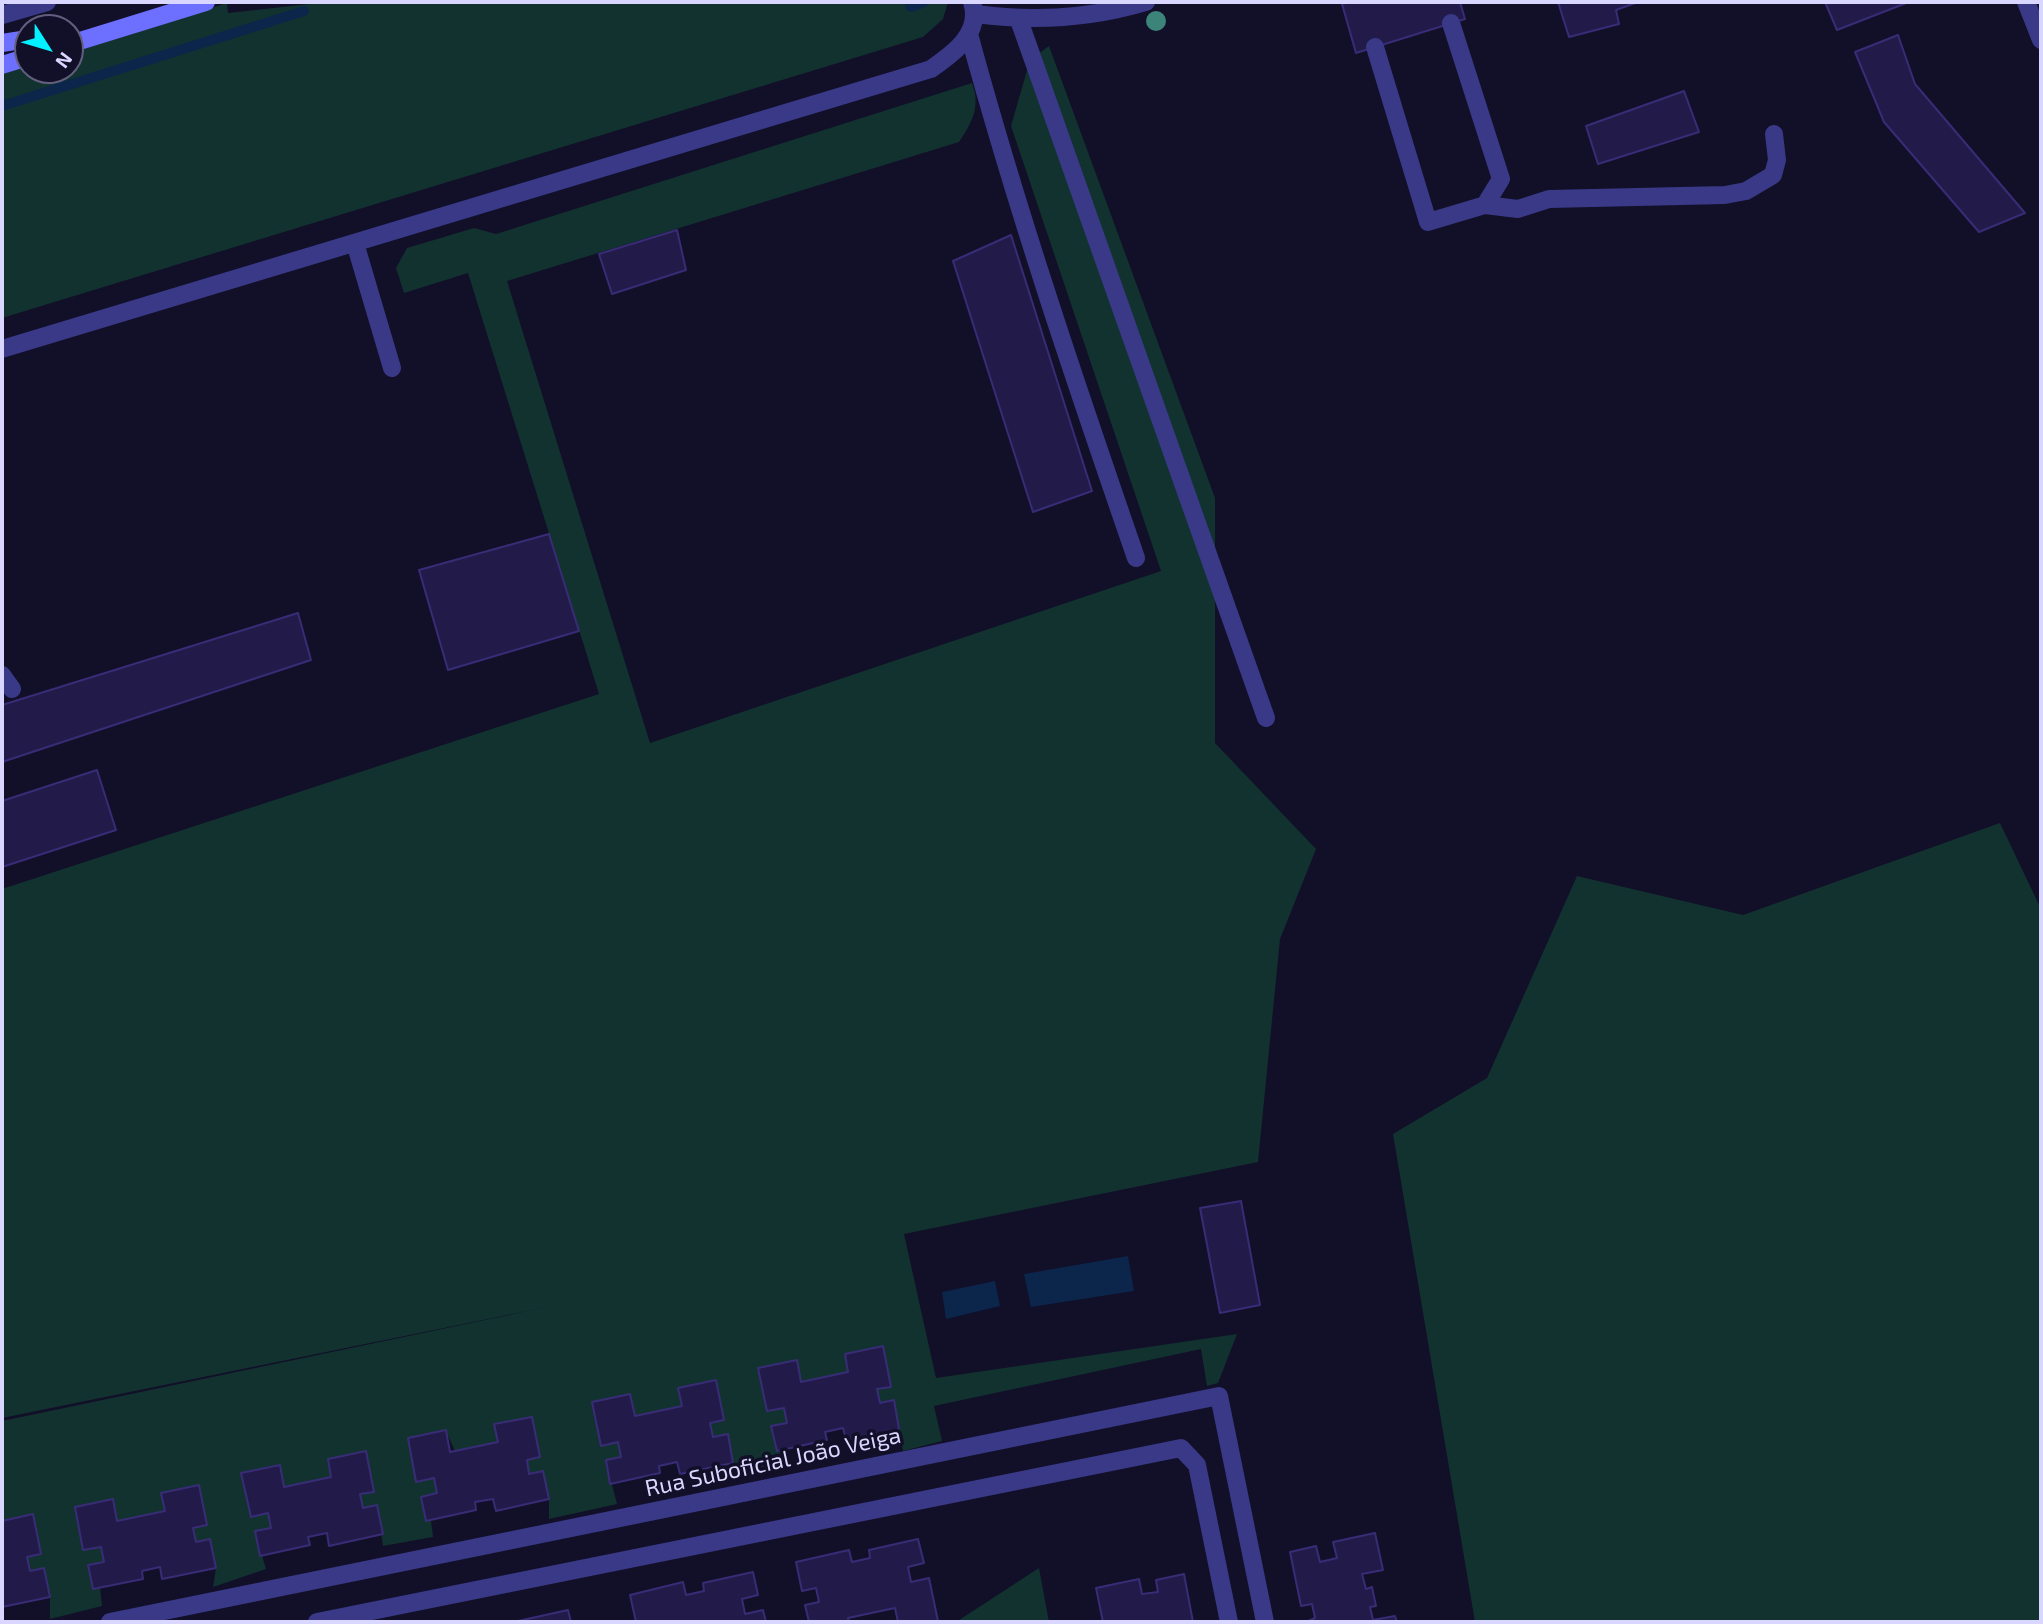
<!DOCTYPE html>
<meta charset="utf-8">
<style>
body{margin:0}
#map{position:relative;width:2043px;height:1624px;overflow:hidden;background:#120f28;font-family:"Exo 2",sans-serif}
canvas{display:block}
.frame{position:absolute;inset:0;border:4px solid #d9d6ff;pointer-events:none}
.north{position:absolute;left:14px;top:14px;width:70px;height:70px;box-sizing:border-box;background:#120f28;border:2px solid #625f7e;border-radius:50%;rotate:127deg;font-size:19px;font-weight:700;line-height:28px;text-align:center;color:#d9d6ff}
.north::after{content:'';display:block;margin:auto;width:24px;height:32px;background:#02f0ff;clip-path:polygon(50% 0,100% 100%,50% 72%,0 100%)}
</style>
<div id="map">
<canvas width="2043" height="1624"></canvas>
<div class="frame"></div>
<div class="north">N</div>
</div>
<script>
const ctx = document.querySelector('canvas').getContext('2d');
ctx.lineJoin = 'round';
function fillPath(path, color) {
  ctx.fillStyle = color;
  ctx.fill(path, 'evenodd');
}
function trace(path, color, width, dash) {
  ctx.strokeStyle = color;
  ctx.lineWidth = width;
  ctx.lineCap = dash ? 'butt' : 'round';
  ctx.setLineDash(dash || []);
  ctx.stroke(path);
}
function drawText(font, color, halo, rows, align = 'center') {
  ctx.font = font + ' "Exo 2",sans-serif';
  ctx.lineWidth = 7;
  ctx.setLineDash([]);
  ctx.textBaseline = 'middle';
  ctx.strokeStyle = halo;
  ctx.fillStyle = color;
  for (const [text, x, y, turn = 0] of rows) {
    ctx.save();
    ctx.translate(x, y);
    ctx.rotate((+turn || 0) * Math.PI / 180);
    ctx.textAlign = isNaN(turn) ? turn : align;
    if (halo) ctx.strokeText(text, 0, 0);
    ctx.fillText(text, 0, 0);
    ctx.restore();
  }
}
const green = new Path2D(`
 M328,2H948L943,19L923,37L2,318V74L28,66V70H70V53L227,3L228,13Z
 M1049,46L1215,498V743L1316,849L1280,939L1258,1162L904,1234L936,1378L1237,1334L1218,1383L1207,1386L1201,1349L934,1406L942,1441L903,1451L894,1401L880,1403L877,1389L890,1387L848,1372L801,1382L758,1369L767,1411L784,1408L787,1423L771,1427L776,1450H780L781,1468L731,1480L733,1463L728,1435L713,1437L710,1423L724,1420L716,1381L679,1388L682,1406L635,1416L630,1394L592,1402L601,1445L618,1442L621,1457L606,1461L617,1504L549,1519V1499L543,1471L529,1474L527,1460L540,1456L532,1417L495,1424L498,1442L455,1451L446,1431L408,1439L416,1482L434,1478L437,1493L421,1497L427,1521L431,1520L433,1537L383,1546L377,1506L363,1508L360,1494L374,1491L365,1451L331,1477L284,1487L279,1465L241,1474L251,1516L268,1513L271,1528L255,1532L266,1569L213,1587L216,1568L210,1539L196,1542L193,1528L207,1525L199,1485L162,1493L165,1511L117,1521L113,1499L75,1507L83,1550L101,1547L104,1562L88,1565L93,1589L100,1588L102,1606L50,1619V1597L44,1568L30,1571L27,1557L41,1554L33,1515L2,1521V1421L552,1306L2,1418V889L599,694L468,273L404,293L396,268L407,248L474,228L496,234L972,83C981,106 972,123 959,142L507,281L650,743L1161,571L1011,126L1030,60Z
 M2000,823L2041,909V1622H1475L1393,1134L1487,1078L1577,876L1743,915Z
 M1039,1568L1049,1622H956Z`);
const water = new Path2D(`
 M1128,1256L1134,1291L1031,1307L1024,1274Z
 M995,1281L1000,1306L946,1319L942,1292Z`);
const stream = new Path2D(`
 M909,2L911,7L924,2
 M2,106L304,11`);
const building = new Path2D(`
 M1350,2H1460L1465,19L1356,53L1342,4Z
 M1558,2H1638L1616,10L1619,24L1569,37Z
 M1825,2H1909L1837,30Z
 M1898,35L1915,84L2025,213L1979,232L1884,122L1855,52Z
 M1684,91L1699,132L1598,164L1586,126Z
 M677,230L686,270L612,294L599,254Z
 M1011,235L1092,491L1033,512L953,261Z
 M549,534L579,631L448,670L419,570Z
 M298,613L311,660L2,762V705Z
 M97,770L116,830L2,867V801Z
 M1241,1201L1260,1305L1220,1313L1200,1208Z
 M883,1346L891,1387L877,1389L880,1403L894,1400L899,1429L846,1440L843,1428L825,1432L827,1440L777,1451L771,1426L787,1423L784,1408L767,1411L758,1368L797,1360L801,1382L848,1372L845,1354Z
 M716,1380L724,1420L710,1423L713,1437L728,1434L733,1463L680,1474L677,1462L659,1466L660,1473L610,1484L606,1460L621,1457L618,1442L601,1446L592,1402L630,1394L635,1416L682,1406L678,1388Z
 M532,1417L540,1457L527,1460L529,1474L543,1471L549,1499L496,1511L493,1499L475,1502L476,1510L426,1521L421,1497L437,1493L434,1478L416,1482L408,1438L446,1430L450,1452L498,1442L494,1424Z
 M366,1451L374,1492L360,1494L363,1508L377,1505L383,1534L329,1546L327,1533L308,1537L310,1545L260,1556L255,1531L271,1528L268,1513L251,1517L241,1473L280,1465L284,1487L331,1477L328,1459Z
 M199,1485L207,1525L193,1528L196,1542L210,1539L216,1568L162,1579L160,1567L142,1571L143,1579L93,1589L88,1565L104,1562L101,1547L83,1550L75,1507L113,1499L117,1521L165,1511L161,1493Z
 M33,1514L41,1554L27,1557L30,1571L44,1568L50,1597L2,1607V1521Z
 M1375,1533L1383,1570L1362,1574L1366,1589L1372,1587L1376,1606L1370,1607L1373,1620L1395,1616L1397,1622H1306L1315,1618L1312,1604L1301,1606L1290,1552L1316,1546L1320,1562L1337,1558L1333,1542Z
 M918,1539L924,1563L908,1567L911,1582L929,1578L938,1621L898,1622L895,1608L848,1618L849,1622H809L805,1605L819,1602L816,1588L802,1591L796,1562L849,1550L852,1562L870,1558L869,1550Z
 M753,1572L758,1595L742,1599L745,1614L763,1610L766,1622H636L630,1595L683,1582L686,1595L704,1591L703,1583Z
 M1184,1574L1193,1622H1103L1096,1588L1139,1579L1142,1594L1158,1592L1156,1580Z
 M568,1610L571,1622H518V1621Z`);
const lane = new Path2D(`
 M2026,2L2041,40
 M2,15L47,2
 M1019,20L1266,718
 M1451,23L1501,179L1485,205
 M969,34C1017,211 1076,384 1136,558
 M1375,47L1428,222L1485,205L1518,209L1549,199L1725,195L1746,191L1773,175L1777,160L1774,134
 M355,243L392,368
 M2,675L12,689`);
const street = new Path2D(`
 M976,14C1035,22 1089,19 1146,2
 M2,349L931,69C954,53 982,33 972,2
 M110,1622L1219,1396L1265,1622
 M317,1622L1181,1448L1197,1465L1229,1622`);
const secondary = new Path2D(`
 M2,43L28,39
 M70,44L206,2
 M2,65L28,57`);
const trees = [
 [1156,21]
];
const streetNames = [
 ["Rua Suboficial João Veiga",773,1462,-12]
];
fillPath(green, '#123230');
fillPath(water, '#0b254b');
trace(stream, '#0b254b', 10);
fillPath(building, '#221b49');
trace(building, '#382c76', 2);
trace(lane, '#393988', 18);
trace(street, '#393988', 18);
trace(secondary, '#6d6fff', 18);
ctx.fillStyle = '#3c847a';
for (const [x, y] of trees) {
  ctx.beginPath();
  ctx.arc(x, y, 10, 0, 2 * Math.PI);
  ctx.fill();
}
drawText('23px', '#d9d6ff', '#120f28', streetNames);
</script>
